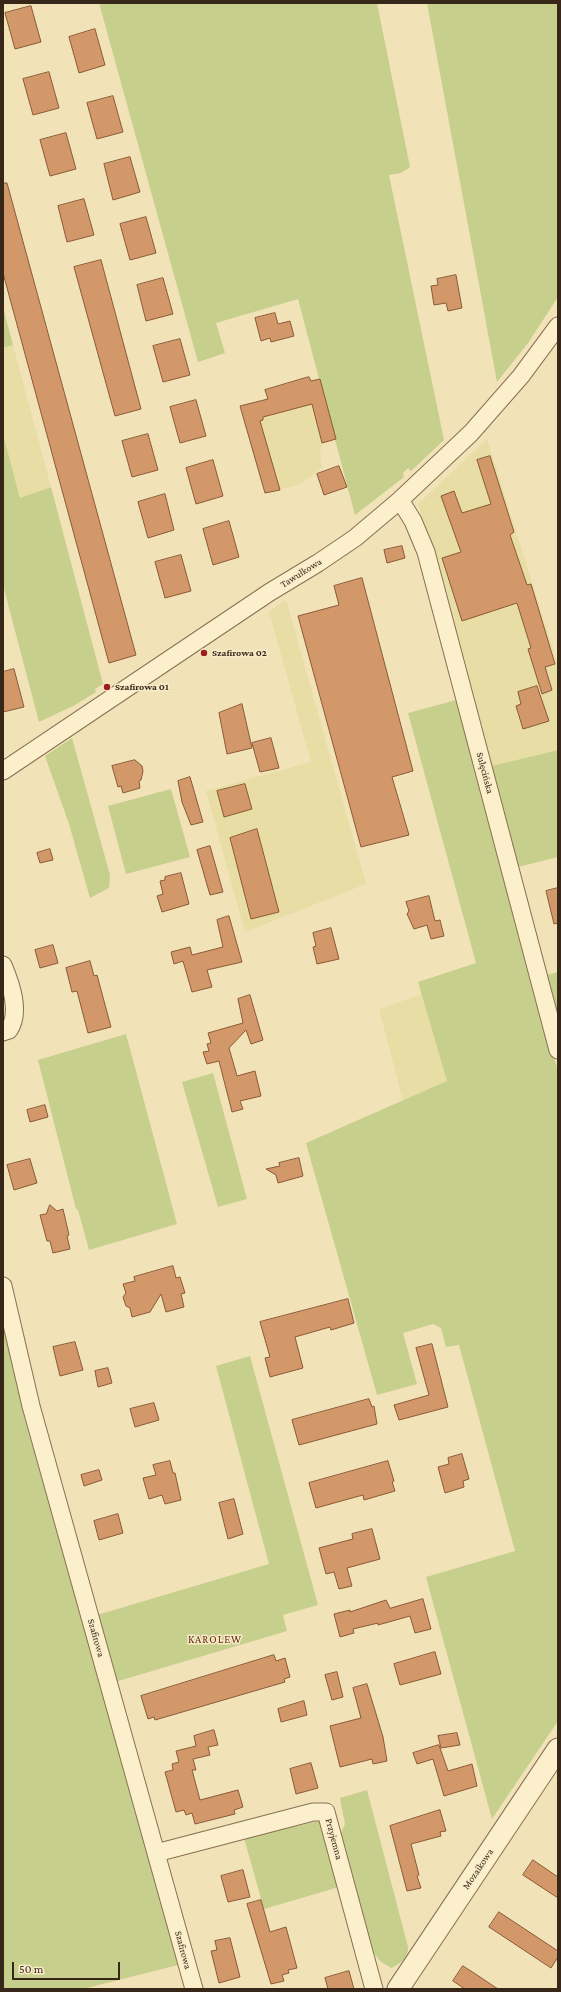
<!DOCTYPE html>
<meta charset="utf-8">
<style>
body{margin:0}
#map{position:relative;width:561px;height:1992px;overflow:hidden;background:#f1e2b8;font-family:"Crimson Pro",serif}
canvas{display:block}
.frame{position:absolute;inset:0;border:4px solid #362719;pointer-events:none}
.scale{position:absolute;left:12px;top:1962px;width:108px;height:18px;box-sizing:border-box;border:2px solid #362719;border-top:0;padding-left:5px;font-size:12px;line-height:14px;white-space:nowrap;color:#362719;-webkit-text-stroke:3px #f8ecc8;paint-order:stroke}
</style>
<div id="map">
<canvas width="561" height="1992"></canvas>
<div class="frame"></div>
<div class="scale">50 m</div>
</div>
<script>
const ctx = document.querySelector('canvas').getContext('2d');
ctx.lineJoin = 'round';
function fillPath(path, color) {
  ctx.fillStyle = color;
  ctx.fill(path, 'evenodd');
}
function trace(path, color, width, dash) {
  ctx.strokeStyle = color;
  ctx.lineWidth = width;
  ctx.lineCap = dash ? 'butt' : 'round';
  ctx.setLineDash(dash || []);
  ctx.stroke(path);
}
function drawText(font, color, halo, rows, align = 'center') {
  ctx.font = font + ' "Crimson Pro",serif';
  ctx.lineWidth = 3;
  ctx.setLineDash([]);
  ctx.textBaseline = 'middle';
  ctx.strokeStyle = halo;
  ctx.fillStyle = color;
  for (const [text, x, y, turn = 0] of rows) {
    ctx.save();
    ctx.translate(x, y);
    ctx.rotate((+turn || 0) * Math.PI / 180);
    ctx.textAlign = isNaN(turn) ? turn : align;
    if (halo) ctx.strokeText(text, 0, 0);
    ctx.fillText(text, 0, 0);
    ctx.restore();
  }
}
const farmland = new Path2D(`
 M13,345L51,487L20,498L3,434V348Z
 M309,377L311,381L320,379L336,439L322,443L320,455L322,468L301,484L265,493L240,406L267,399L265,390Z
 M487,439L558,665V750L488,767L418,504Z
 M286,599L366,884L245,932L206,791L311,762L269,612Z
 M422,994L447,1081L403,1101L379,1009Z`);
const green = new Path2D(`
 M99,3H377L410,167L401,173L389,175L444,440L411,471L408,468L403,473L404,477L355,515L298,299L216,323L225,353L198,362Z
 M427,3H558V297L528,343L497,382Z
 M3,307L13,345L3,348Z
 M3,434L20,498L51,487L103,684L95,689L96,692L75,705L39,722L3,585Z
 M460,699L558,1072V1721L492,1819L426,1577L515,1551L459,1345L446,1347L441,1328L433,1324L403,1333L417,1384L377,1395L306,1143L447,1081L418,982L476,963L408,713Z
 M72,738L110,875L109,888L90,898L69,824L45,756Z
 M558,750V857L518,867L488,767Z
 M171,789L190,857L126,874L108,806Z
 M558,972V1021L546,975Z
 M126,1034L177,1224L89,1250L78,1210L76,1209L38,1060Z
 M213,1073L247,1199L218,1207L182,1082Z
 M3,1310L23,1413L99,1677L178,1965L83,1989H3Z
 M250,1356L318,1605L283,1615L287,1631L115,1682L97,1615L269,1564L216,1366Z
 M367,1790L408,1947C409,1958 400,1964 391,1968L380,1961L372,1951L341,1833L345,1824L340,1798Z
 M319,1821L339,1887L264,1909L244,1838Z`);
const building = new Path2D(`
 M31,6L41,42L15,49L5,13Z
 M95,29L105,65L79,73L69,37Z
 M49,72L59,108L33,115L23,79Z
 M113,96L123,132L97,139L87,103Z
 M66,133L76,169L50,176L40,140Z
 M130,157L140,192L113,200L104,164Z
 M3,183H7L136,655L109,663L3,273Z
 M84,199L94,235L67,242L58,206Z
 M146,217L156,253L130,260L120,224Z
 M101,260L141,409L115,416L74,267Z
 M456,275L462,308L448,311L446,303L434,305L431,286L438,285L437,279Z
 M163,278L173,314L146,321L137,285Z
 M275,313L278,324L290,321L294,336L271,342L270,338L261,341L255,318Z
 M180,339L190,375L163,382L153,346Z
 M309,377L311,381L320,379L336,439L322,443L312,404L263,417V420L260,421L280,490L265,493L240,406L268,399L265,390Z
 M196,400L206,436L180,443L170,407Z
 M148,434L158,470L132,477L122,441Z
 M490,456L514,532L510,535L527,585L531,584L555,664L545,667L552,690L542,694L528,649L531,648L517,603L462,621L442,558L461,552L441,496L454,491L462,513L491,504L477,460Z
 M213,460L223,496L196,504L186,468Z
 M339,466L347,487L324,495L317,474Z
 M165,494L174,530L148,538L138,502Z
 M229,521L239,557L213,565L203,529Z
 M402,546L405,558L387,563L384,550Z
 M181,555L191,591L165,598L155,562Z
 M362,578L413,771L392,777L409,835L361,847L298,616L339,605L334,586Z
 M14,669L24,707L3,712V672Z
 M537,686L549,721L523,729L516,706L521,704L518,692Z
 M242,704L252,748L227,754L219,713Z
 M271,738L279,768L260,772L252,743Z
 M135,760L142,766L143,771L141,780L139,781L140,788L123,793L121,786L118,787L112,766Z
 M190,777L203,822L191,825L182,802L178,781Z
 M245,784L252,809L224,817L217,791Z
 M257,829L279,912L251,919L230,838Z
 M210,846L223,892L210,895L197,850Z
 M50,849L53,860L40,863L37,853Z
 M181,873L189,904L162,912L157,896L163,894L160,881L165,880V877Z
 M558,888V923L554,924L546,891Z
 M429,896L435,921L440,920L444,936L431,939L427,925L414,929L407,914L409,911L406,902Z
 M229,916L242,962L207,970L212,987L192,992L183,961L174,964L171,952L190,947L192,955L223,947L217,920Z
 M331,928L339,959L317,964L313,947L316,946L313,933Z
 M53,945L58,963L40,968L35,950Z
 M90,961L94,976L97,975L111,1027L88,1033L77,991L72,992L66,968Z
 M250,995L263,1040L251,1044L246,1030L229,1048L237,1076L255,1071L261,1096L240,1101L243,1109L232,1112L219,1061L207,1064L203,1052L209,1051L207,1044L211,1043L208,1033L243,1023L238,999Z
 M45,1105L48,1117L30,1122L27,1110Z
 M299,1158L303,1176L278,1183L276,1175L266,1169L280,1166L279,1163Z
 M30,1159L37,1183L14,1190L7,1165Z
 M50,1205L57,1211L63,1209L69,1235L67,1236L70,1249L53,1253L50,1241H47L40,1215L46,1214Z
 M173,1266L176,1278L180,1277L185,1293L181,1294L184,1307L166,1312L161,1294L150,1312L132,1317L130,1308L126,1306L123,1297L126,1293L123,1284L135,1281L134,1277Z
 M348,1299L354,1323L331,1330L330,1327L295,1337L303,1368L270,1377L265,1358L270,1357L260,1322Z
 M75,1342L83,1370L60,1376L53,1347Z
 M432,1344L448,1407L399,1420L394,1405L429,1395L416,1348Z
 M108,1368L112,1383L98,1387L95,1371Z
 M369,1399L372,1407L374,1406L377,1424L299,1445L292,1420Z
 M154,1403L159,1420L135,1427L130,1409Z
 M462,1454L469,1479L463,1481L464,1487L445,1493L438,1467L449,1464L448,1458Z
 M170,1461L173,1473H175L181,1500L165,1504L162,1495L149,1499L143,1478L156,1475L153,1465Z
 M388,1461L394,1481L392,1482L395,1491L364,1500L363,1495L316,1508L309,1483Z
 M99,1470L102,1480L84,1486L81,1475Z
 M234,1499L243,1534L228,1539L219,1503Z
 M118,1514L123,1533L99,1540L94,1521Z
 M372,1529L380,1559L347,1568L352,1586L339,1589L334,1572L326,1574L319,1548L353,1539L352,1534Z
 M423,1599L431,1629L415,1633L410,1616L378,1625V1623L353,1629L354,1633L340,1637L334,1614L350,1610V1612L386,1600L390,1608Z
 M435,1652L441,1674L400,1685L394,1664Z
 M274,1655L276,1661L285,1658L290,1677L284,1679L285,1682L155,1720L154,1717L148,1719L141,1696Z
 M337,1672L343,1697L332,1700L325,1675Z
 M367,1684L383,1737L387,1761L373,1764L372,1759L340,1767L330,1726L361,1718L353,1688Z
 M304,1701L307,1715L281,1722L278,1709Z
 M214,1730L218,1745L208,1747L210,1755L193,1759L196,1770H192L200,1800L238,1790L243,1807L234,1810L235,1814L195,1824L192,1813L186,1815L184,1810L176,1812L165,1772L173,1770L172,1764L179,1762L176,1751L196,1746L194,1736Z
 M457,1733L460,1745L441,1748L438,1736Z
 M439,1745L448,1771L472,1764L477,1786L444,1796L433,1759L417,1764L413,1753Z
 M311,1763L318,1788L296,1794L290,1769Z
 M440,1810L446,1831L440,1832L441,1836L411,1844L419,1875L417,1876L421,1888L407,1891L390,1826Z
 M533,1860L558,1877V1898L523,1875Z
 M243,1870L250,1897L228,1902L221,1876Z
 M261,1900L270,1932L286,1927L297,1968L288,1970L289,1973L282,1975L284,1981L271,1984L247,1904Z
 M499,1912L558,1951V1957L551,1968L489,1927Z
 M230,1938L240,1977L219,1983L211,1951L217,1950L215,1941Z
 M463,1966L474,1973L498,1989H465L453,1981Z
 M349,1971L354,1989H328L325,1978Z`);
const minor = new Path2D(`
 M400,500L413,521L426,552L558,1050
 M3,771L270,592L318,563L355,538L400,500L471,433L521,376L558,326
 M3,965C11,984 21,1012 9,1030L3,1032
 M3,1286L31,1406L194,1989
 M156,1853L313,1812H326L374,1989`);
const tertiary = new Path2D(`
 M398,1989L558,1749`);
const markers = [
 [204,653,4,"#9c1f1d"],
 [107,687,4,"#9c1f1d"]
];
const streetNames = [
 ["Tawułkowa",301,573,-32],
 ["Sulęcińska",485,773,75],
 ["Szafirowa",96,1638,74],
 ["Przyjemna",334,1839,75],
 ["Mozaikowa",478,1869,-56],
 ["Szafirowa",183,1950,75]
];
const poiNames = [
 ["Szafirowa 02",212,653],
 ["Szafirowa 01",115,687]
];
const neighbourhoodNames = [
 ["KAROLEW",215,1640]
];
fillPath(farmland, '#e8dea5');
fillPath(green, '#c6d08c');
fillPath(building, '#d3986a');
trace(building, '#8a5936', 1);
trace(minor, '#887052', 19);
trace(tertiary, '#887052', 23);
trace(minor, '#fcefcb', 17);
trace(tertiary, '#fcefcb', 21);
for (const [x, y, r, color] of markers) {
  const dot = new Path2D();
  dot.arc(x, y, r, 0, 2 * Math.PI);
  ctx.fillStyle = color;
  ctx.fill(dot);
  trace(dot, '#f8ecc8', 1.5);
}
drawText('10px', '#362719', '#f8ecc8', streetNames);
drawText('bold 10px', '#362719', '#f8ecc8', poiNames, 'left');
ctx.letterSpacing = '1px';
drawText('11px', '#662814', '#f8ecc8', neighbourhoodNames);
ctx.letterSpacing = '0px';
</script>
